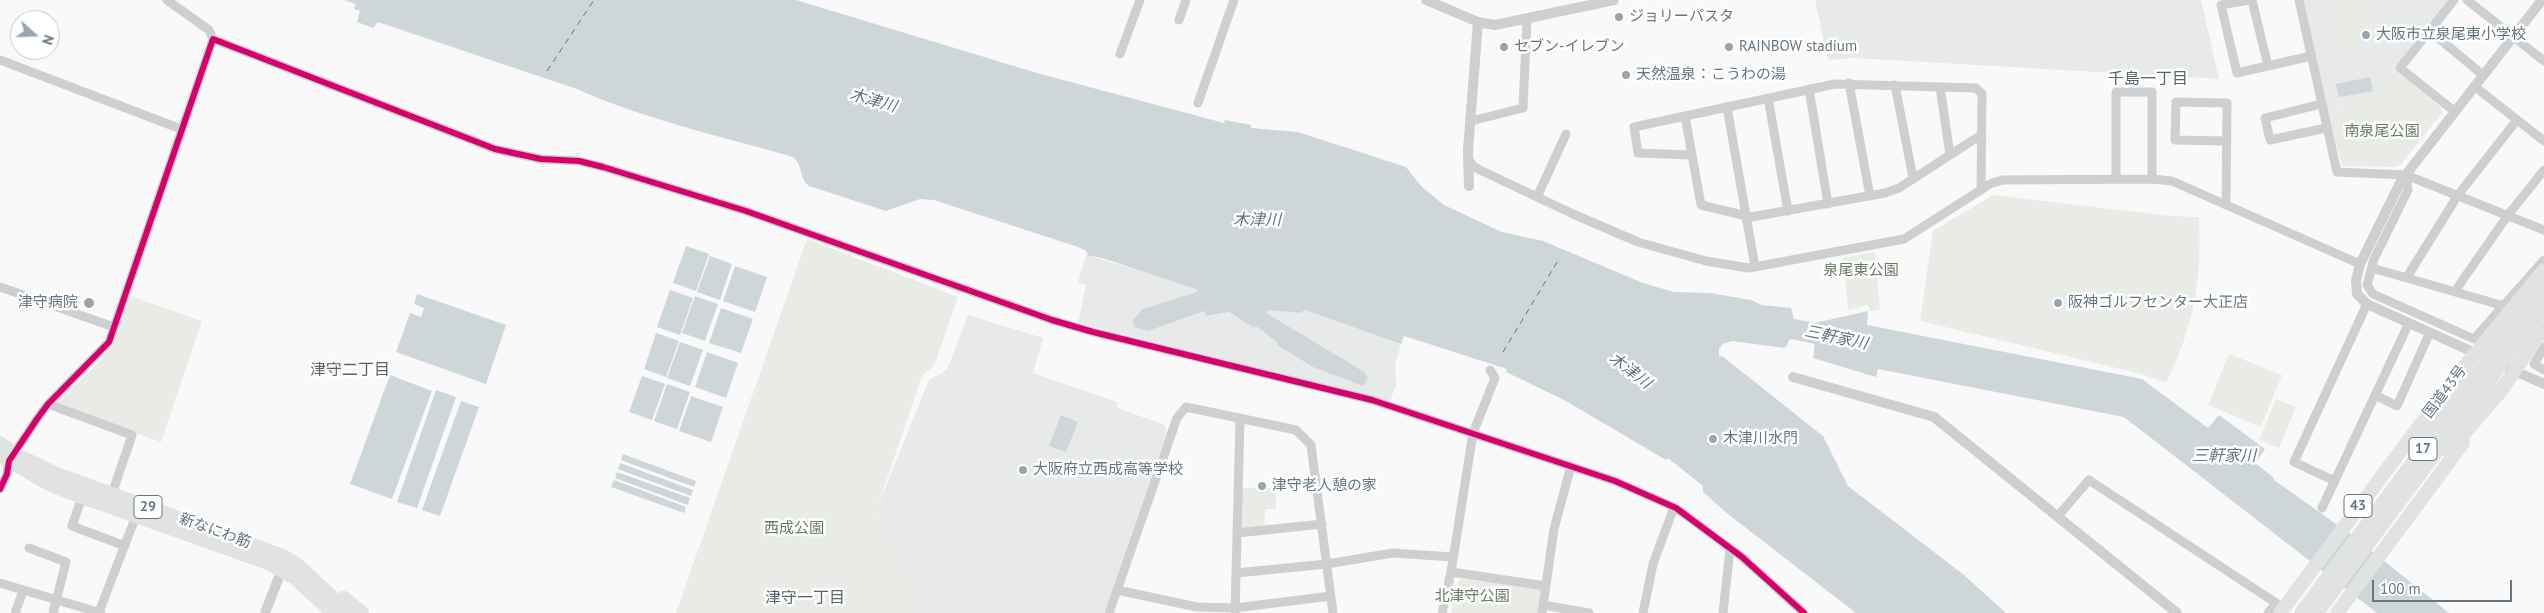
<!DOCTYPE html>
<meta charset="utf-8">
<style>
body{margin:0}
#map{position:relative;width:2544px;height:613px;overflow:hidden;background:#f9f9f9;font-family:"PT Sans",sans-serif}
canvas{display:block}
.north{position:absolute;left:10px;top:10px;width:50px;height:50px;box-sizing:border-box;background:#fff;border:1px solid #c1c8cd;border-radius:50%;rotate:110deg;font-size:14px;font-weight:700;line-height:20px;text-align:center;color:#657683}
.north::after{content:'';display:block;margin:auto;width:18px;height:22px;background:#99a4ac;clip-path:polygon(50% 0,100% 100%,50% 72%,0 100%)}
.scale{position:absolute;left:2372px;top:580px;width:140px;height:22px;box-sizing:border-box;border:2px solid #657683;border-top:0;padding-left:6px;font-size:15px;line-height:18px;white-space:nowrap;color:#657683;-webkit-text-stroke:4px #fff;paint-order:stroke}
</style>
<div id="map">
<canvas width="2544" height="613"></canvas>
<div class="north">N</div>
<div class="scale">100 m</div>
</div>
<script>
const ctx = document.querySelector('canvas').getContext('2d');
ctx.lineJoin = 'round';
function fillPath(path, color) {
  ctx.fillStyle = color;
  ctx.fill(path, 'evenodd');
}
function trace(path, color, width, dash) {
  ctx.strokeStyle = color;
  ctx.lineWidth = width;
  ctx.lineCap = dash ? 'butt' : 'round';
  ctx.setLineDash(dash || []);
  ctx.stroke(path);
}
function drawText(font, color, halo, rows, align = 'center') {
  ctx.font = font + ' "PT Sans","Noto Sans JP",sans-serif';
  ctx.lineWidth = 5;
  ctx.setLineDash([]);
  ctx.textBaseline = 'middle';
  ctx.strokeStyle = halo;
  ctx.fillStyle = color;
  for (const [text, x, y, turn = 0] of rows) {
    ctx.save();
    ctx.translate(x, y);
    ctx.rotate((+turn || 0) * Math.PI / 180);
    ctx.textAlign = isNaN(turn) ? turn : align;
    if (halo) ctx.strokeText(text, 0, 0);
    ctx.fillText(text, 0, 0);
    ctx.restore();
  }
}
const built = new Path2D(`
 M1815,0H2201L2219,79L1854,58L1828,60Z
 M2303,0H2450L2370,99L2326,108Z
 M1087,253L1089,256L1194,286L1205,316L1229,312L1254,328L1269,309L1300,313L1305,310L1401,344L1395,365L1396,385L1390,401L1078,323L1086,285L1078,282Z
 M968,315L1043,338L1033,373L1117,402V408L1165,425L1167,432L1104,613H916L918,607L884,538L877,508L929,380L947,370Z`);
const green = new Path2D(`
 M2328,0H2375L2382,42L2337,50Z
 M2394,69L2442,108V113L2401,164L2396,167L2342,166L2326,108L2370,99Z
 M1993,195L2170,216L2199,217C2202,280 2194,326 2166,383L2142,374L1920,321L1933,231Z
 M807,239L958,297L934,366L922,376L877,508L884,538L918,607L916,613H676Z
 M1875,252L1880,310L1870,311L1868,305L1848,310L1843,258Z
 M130,296L202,321L161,442L54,404L94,367L113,344Z
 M2229,354L2282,375L2261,427L2208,405Z
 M2276,399L2296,407L2279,448L2259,440Z
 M1243,488H1276V509H1265L1264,529L1239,531L1240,491Z
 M1461,579L1542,588L1539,613H1451L1458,581Z`);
const water = new Path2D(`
 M344,0H796L1037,73L1224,123L1225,120L1251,125V128L1298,132L1406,167L1422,187L1444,205L1502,232L1543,241L1643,283L1674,292L1710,293L1751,300L1762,305L1791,308L1794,319L1815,323L1868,311L1867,325L2142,379L2208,428L2219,415L2265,449L2255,463L2273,477L2274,480L2353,536L2449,613H2377L2124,417L1878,369L1876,377L1813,358L1815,345L1811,343L1790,339L1785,348L1732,341L1723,344L1719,349V357L1722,356L1823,436L1848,486L1964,575L2006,613H1856L1728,514L1703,492V486L1668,458L1666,460L1566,401L1506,372L1507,369L1404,336L1401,344L1305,310L1300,313L1269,310L1266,313L1364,372L1368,378L1363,386L1313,367L1277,345V342L1256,326L1254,328L1229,312L1205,316L1204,311L1148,331L1134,327L1133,320L1143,309L1197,292L1196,289L1102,258L1089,256L1085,250L1078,247L934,200L920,199L886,211L809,186C799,179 803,164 793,157C721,136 646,120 577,89L378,22L373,28L357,22L360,11L354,9L356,4Z
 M2370,77L2373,91L2339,97L2336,84Z
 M686,246L709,254L696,291L673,283Z
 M710,256L732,264L720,300L697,292Z
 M735,266L767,277L755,312L723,301Z
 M670,290L693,298L680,335L657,327Z
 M417,294L506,325L486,384L396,352L410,313L421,317L424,308L414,304Z
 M695,296L718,304L705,341L682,333Z
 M721,308L753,319L741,353L709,343Z
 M656,333L679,341L666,377L644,369Z
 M680,342L703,350L690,386L667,378Z
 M707,352L738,363L726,398L695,387Z
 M390,375L432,391L392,499L350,484Z
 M642,376L665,384L652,420L629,412Z
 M667,384L690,392L677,429L654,421Z
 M436,390L456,397L417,508L397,502Z
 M691,396L723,407L711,442L679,431Z
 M461,401L479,407L440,516L422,510Z
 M1061,415L1078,422L1066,452L1049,446Z
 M623,454L696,481L694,487L621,460Z
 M620,463L693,490L691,496L618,469Z
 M617,472L690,498L688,505L615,478Z
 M614,480L686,507L684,513L611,487Z`);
const ferry = new Path2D(`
 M547,71L594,0
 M1503,352L1559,259`);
const minor = new Path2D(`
 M167,0L209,30L213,39
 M2249,0L2221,5L2237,73L2311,56
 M2252,0L2268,66
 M2299,0L2337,172L2406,175L2544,230
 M2467,0L2544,61
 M1179,20L1186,0
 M2430,31L2483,75
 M1120,54L1140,0
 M0,60L181,129
 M1849,83L1870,196
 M1895,85L1913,178
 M2474,86L2544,141
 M1940,87L1950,155
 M1809,89L1828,204
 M1768,98L1788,211
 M1198,103L1234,0
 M2321,104L2265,118L2270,140L2326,128
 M1727,107L1755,267
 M2454,111L2400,68L2454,0
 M1685,116L1701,205L1751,217L1885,193L1899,188L1981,135
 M1471,121L1523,108L1527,19
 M1691,155L1638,153L1634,127L1835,84L1976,88L1982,94L1981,190
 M1468,158L1473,166L1480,170L1573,214L1638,242L1706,261L1749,268L1904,239L1990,184L2002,180L2152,179L2172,181L2360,264
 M2406,175L2408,190L2374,259L2367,285L2373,294L2474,339L2544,260
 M2116,179V92H2152V179
 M1537,197L1566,134
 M2226,205L2227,103L2176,102L2175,140L2227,141
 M2372,268L2504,306
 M2407,277L2458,195L2517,120
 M0,287L114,327
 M2455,291L2508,215L2544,170
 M2544,347L2534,364L2544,370
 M2375,395L2397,406L2430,332
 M48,404L132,435L112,494
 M2335,481L2294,462L2367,304
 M0,489L7,474L9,461L37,419L48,404L109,342L213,39L495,149L541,159L579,161L603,167L746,211L1052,320L1093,332L1372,400L1615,481L1676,508L1742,557L1804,613
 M82,497L72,526L125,546
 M2322,508L2409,323
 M2058,516L2089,480L2276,603L2268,613
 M1237,533L1322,524
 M29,548L66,562L53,613
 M1451,572L1546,586
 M1236,573L1327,564L1393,553L1453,557
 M0,583L101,613
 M1117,590L1197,607L1235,608L1331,596
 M1543,605L1589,613
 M99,612L136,516
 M15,613L23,591
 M1109,613L1177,418L1186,407L1296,430L1311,445L1333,613
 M1235,613L1240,418
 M1442,613L1451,572L1473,433L1495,378L1490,370
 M1542,613L1554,529L1571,466
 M1643,613L1653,564L1674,507
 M1723,613L1730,549`);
const tertiary = new Path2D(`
 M1426,0L1478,22L1495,25L1614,0
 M1469,186L1468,150L1478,22
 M2495,362L2367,304L2357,294L2356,281L2360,264L2401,181L2542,0
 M2508,368L2544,384
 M1793,377L1934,417L2177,613
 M265,613L284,564`);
const primary = new Path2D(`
 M0,443L17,455L57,474L283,556L299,566L349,613
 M0,455L45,482L68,492L268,563L292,576L313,582
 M297,580L333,613
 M344,598L362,613`);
const trunk = new Path2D(`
 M2465,366L2544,270
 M2498,395L2544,328
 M2280,613L2423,421
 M2337,613L2463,443`);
const motorway = new Path2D(`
 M2419,438L2472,357
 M2449,451L2504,386
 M2302,613L2544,286
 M2316,613L2544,306`);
const cycleway = new Path2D(`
 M0,489L7,474L9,461L37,419L48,404L109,342L213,39L495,149L541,159L579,161L603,167L746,211L1052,320L1093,332L1372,400L1615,481L1676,508L1742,557L1804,613`);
const markers = [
 [1619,17,5,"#99a4ac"],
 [2366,35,5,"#99a4ac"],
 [1504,47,5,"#99a4ac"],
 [1729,47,5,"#99a4ac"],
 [1626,75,5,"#99a4ac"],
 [89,303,6,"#99a4ac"],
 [2058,303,5,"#99a4ac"],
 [1713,439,5,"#99a4ac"],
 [1023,470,5,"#99a4ac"],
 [1262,486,5,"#99a4ac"]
];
const shields = [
 [2423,449,28],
 [2358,506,28],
 [148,507,28]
];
const shieldNames = [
 ["17",2423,449],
 ["43",2358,506],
 ["29",148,507]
];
const poiNames = [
 ["ジョリーパスタ",1629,17],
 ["大阪市立泉尾東小学校",2376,35],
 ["セブン-イレブン",1514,47],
 ["RAINBOW stadium",1739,47],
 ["天然温泉：こうわの湯",1636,75],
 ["津守病院",78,303,"right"],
 ["阪神ゴルフセンター大正店",2068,303],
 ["木津川水門",1723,439],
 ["大阪府立西成高等学校",1033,470],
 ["津守老人憩の家",1272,486]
];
const parkNames = [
 ["南泉尾公園",2382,132],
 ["泉尾東公園",1861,271],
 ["西成公園",794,529],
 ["北津守公園",1472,597]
];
const streetNames = [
 ["国道43号",2445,392,-53],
 ["新なにわ筋",215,531,20]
];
const neighbourhoodNames = [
 ["千島一丁目",2148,79],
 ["津守二丁目",350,370],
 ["津守一丁目",805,598]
];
const waterNames = [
 ["木津川",873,101,16],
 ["木津川",1257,220],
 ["三軒家川",1836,338,12],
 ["木津川",1630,371,37],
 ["三軒家川",2224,456]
];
fillPath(built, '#e8e9e9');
fillPath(green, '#e8ebe6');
fillPath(water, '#ced6d9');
trace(ferry, '#60757c', 1, [6, 5]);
trace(minor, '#cecfd0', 9);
trace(tertiary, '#cecfd0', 10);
trace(primary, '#e1e2e2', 14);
trace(trunk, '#e1e2e2', 14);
trace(motorway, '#e1e2e2', 15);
trace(cycleway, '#d6006c', 6);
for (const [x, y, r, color] of markers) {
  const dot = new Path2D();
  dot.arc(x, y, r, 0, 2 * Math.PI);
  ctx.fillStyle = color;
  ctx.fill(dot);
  trace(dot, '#fff', 2);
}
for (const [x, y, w] of shields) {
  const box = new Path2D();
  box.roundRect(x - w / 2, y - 11.5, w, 23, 4);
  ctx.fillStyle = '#fff';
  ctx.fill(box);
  trace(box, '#657683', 1);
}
drawText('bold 14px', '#657683', null, shieldNames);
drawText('15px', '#657683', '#fff', poiNames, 'left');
drawText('15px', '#687a64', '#fff', parkNames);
drawText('15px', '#657683', '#fff', streetNames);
drawText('16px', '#57646e', '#fff', neighbourhoodNames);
drawText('italic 16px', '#60757c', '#fff', waterNames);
</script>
